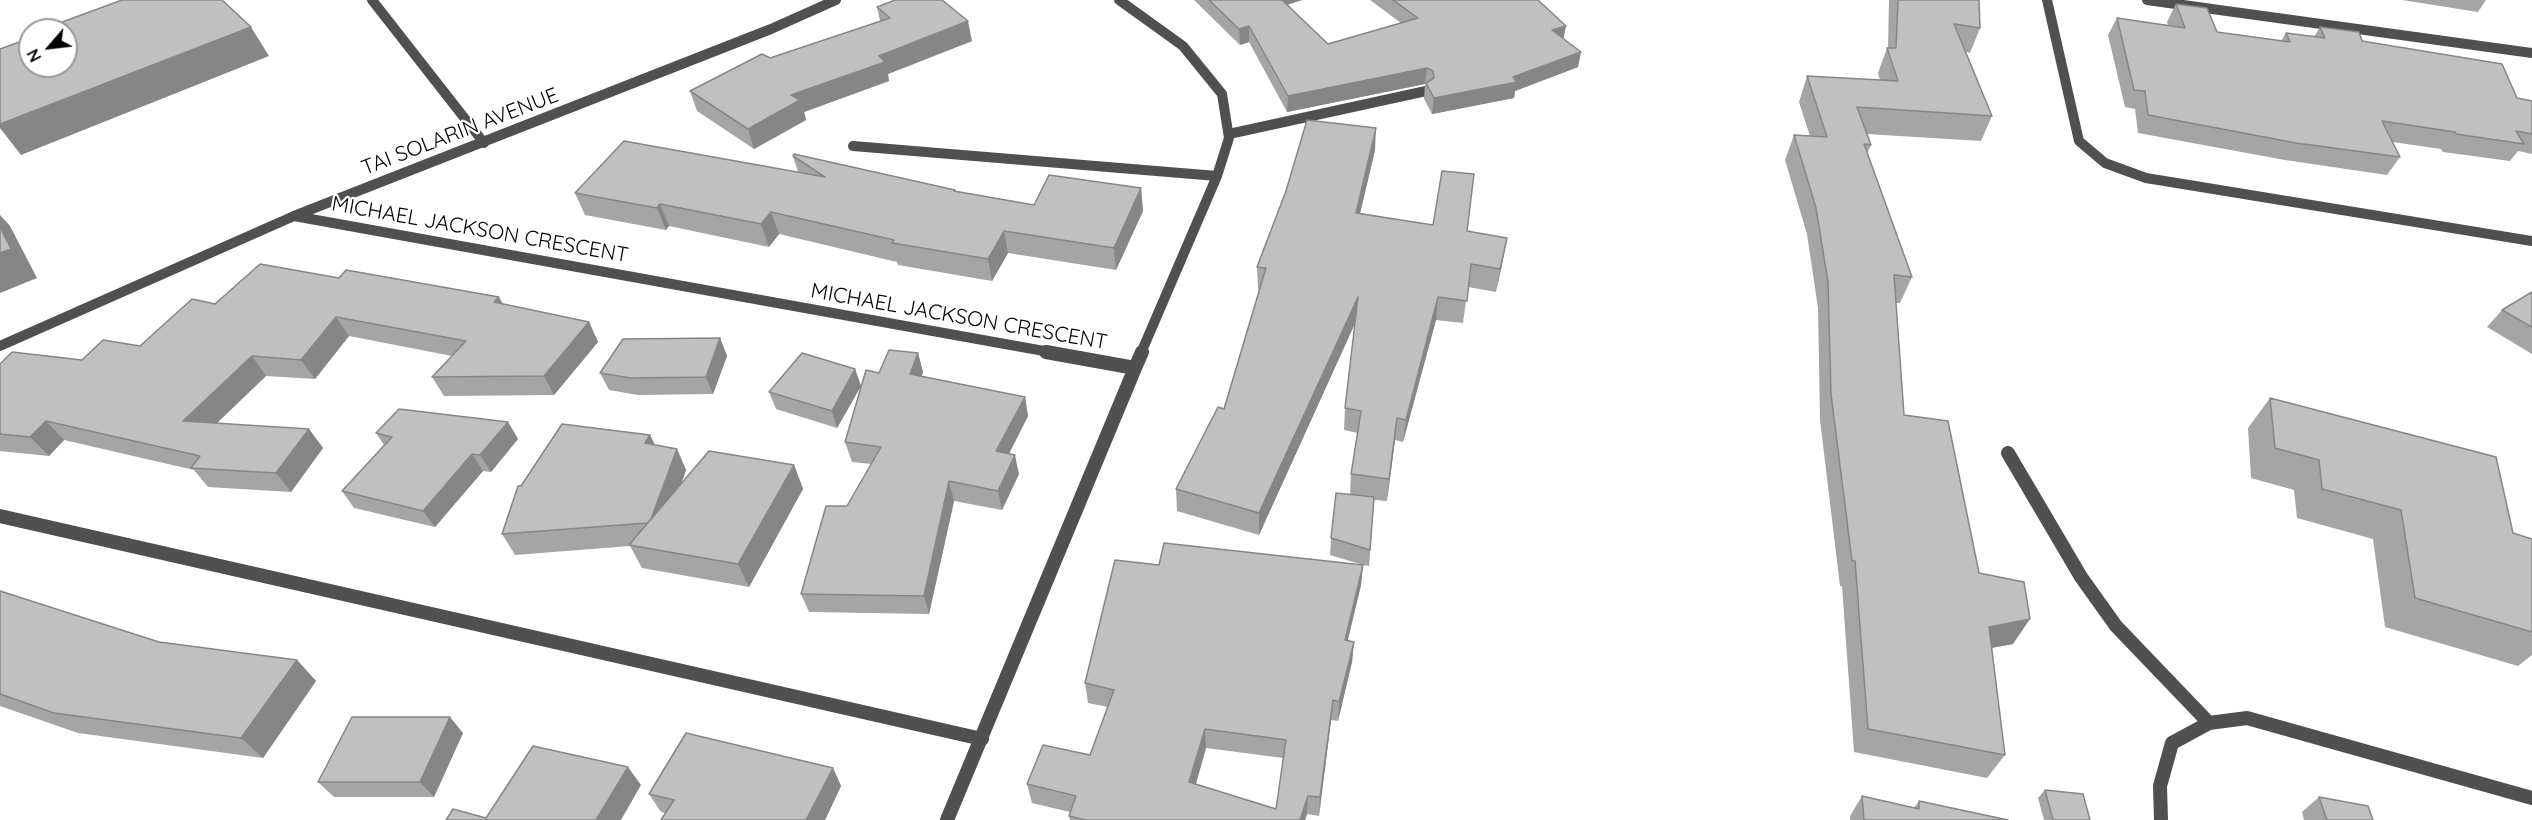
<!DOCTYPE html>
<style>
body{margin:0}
#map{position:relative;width:2532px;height:820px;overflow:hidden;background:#fff;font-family:Quicksand,sans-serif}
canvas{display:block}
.north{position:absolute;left:18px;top:18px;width:60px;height:60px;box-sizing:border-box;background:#fff;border:2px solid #999;border-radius:50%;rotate:242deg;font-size:16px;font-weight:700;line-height:24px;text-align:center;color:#000}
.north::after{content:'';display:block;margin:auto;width:21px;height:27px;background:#000;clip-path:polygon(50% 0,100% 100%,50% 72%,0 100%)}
</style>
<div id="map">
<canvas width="2532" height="820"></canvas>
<div class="north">N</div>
</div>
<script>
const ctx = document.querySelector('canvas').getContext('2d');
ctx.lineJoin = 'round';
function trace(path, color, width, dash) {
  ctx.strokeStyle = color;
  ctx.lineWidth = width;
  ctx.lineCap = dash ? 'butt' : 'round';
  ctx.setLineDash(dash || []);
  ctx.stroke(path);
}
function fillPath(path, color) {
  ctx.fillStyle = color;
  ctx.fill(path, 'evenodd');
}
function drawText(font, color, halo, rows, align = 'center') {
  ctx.font = font + ' Quicksand,sans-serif';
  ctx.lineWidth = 4.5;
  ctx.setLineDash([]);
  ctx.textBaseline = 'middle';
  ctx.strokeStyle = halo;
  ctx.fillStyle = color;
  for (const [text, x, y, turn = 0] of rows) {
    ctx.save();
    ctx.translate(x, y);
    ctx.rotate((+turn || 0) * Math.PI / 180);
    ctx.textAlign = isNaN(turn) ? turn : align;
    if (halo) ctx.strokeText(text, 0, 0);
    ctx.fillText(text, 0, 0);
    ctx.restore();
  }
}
const serviceFar1 = new Path2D(`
 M372,0L484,143
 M1229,134L1426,91`);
const service = new Path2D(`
 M2008,453L2081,577L2116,626L2209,723`);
const minorFar1 = new Path2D(`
 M1119,0L1183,46L1222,94L1229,138L1217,176L1141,353
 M2047,0L2079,141L2105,163L2146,178L2532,241
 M2147,0L2532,53
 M853,146L1217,176
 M294,216L1055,353
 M0,346L294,216L771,29L836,0`);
const minor = new Path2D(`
 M1135,368L1142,352
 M0,516L982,739
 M947,820L1135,368L1046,352
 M2161,820L2160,786L2172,743L2209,723L2247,718L2532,798`);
const wall = new Path2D(`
 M1194,0H1302L1287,5L1328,44L1401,23L1370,0H1538L1564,39L1578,67L1515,91L1514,98L1432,114L1424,99L1425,84L1287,112L1249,42L1240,45Z
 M1889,0H1979L1980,28L1970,53L1966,52L1992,116L1981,141L1867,134L1871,145L1867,154L1912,277L1900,303H1896L1904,415L2013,644L1992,648L2005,755L1987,778L1854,752L1842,586H1840L1820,420L1818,308L1807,234L1785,160L1794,135L1810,136L1799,102L1807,76L1880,80L1878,73L1887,48H1888Z
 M2402,0H2486L2478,12Z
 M2176,4L2217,32L2281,41L2286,33L2314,37L2320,27L2362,41L2517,98L2532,101V154L2518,151L2510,161L2443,152L2441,149L2393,142L2400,157L2387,175L2285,160L2138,133L2135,109L2125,107L2108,35L2117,18L2168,25L2167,22Z
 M877,7L972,41L888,74L889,81L804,112L806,120L754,149L697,111L690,91L770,58L880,21Z
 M1375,150L1360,213L1507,238L1496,292L1468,287L1463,323L1436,320L1403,442L1395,440L1387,501L1374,500L1369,566L1363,565L1361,585L1348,640L1354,642L1352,662L1338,721L1331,720L1319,816L1307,814L1305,820H1070L1069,816L1070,812L1032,803L1027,784L1090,755L1108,707L1088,703L1085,683L1159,565H1363L1330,555L1331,538L1350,494L1351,474L1358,433L1344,430L1345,408L1355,323L1259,535L1177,511L1176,489L1224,409L1259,290L1258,289L1257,267ZM1206,748L1283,758L1276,809L1196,784Z
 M793,156L955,192L1034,205L1141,188L1143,211L1116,270L1008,253L992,281L898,265L897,262L779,234L769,247L669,226L666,230L585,215L575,193L798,172Z
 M339,278L503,304L589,322L598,342L554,395L444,396L432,377L452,356L349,336L315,379L266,376L217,423L309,429L323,448L291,492L208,487L194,470L64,440L49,456L0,451V364L82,360L140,346L215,304Z
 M2532,292V354L2487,327L2502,310Z
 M720,338L727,356L713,394L638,395L609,390L600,373Z
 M918,353L923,372L922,376L1025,397L1028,416L1009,454L1019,474L1002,510L954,501L929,614L809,612L801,594L871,464L852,462L845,442L879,373Z
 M855,369L861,386L837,428L776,409L769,392Z
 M2270,398L2513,533L2532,539V655L2518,666L2385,627L2373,539L2297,518L2294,490L2251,478L2248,428Z
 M508,422L518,439L491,472L483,471L435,527L354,508L342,491L384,445L376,433Z
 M650,435L655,445L677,449L686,470L681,484L794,465L803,489L749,587L642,568L630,546L515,555L502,534L521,486Z
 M0,591L159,642L297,660L316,681L263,758L78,733L0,706Z
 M463,733L434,797H334L318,782Z
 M833,768L841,786L825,820H661L665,813L661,812L649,794Z
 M2045,790L2090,820H2044L2038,798Z
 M1862,796L1914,808L1919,801L2008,820H1850V816Z
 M2319,797L2373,820H2304L2302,812Z`);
const shadedWall = new Path2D(`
 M1275,0H1302L1274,9Z
 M968,21L972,41L888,74L889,81L804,112L806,120L754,149L748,129L791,95L879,56Z
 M1249,26V42L1240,45L1239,29Z
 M1566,26L1563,42L1552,30Z
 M251,27L269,56L21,155L0,128V124Z
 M1581,52L1578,67L1515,91L1514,98L1432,114L1434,98L1513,77Z
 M1427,68L1425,84L1287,112L1288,96Z
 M1376,128L1375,150L1355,235L1356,213Z
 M1141,188L1143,211L1116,270L1114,248Z
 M660,204L669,226L666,230L657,208Z
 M771,212L779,234L769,247L761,224Z
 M0,215L10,226L37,278L0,293Z
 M1004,231L1008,253L992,281L988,259Z
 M1507,238L1503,260L1496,292L1500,269Z
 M499,297L510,316L494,302Z
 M1358,297L1357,319L1259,535V513Z
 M1438,297L1436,320L1403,442L1406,420Z
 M336,317L349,336L315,379L301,360Z
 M589,322L598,342L554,395L544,376Z
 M720,338L727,356L713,394L706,377Z
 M918,353L923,372L915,393L910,374Z
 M252,356L266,376L199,440L183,421Z
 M855,369L861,386L837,428L832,411Z
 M1025,397L1028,416L1000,471L996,451Z
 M1397,418L1395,440L1387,501L1389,479Z
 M46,421L64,440L49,456L30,437Z
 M508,422L518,439L491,472L480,455Z
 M309,429L323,448L291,492L276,473Z
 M650,435L660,456L645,443Z
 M677,449L686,470L660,544L649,523Z
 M472,454L483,471L435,527L423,511Z
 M1015,455L1019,474L1002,510L998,491Z
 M794,465L803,489L749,587L738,564Z
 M949,481L954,501L929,614L924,596Z
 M1363,565L1361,585L1343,659L1345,640Z
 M2030,619L2013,644L1973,651L1989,627Z
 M1354,642L1352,662L1338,721L1339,702Z
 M297,660L316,681L263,758L241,738Z
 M1333,700L1331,720L1319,816L1320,797Z
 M450,717L463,733L434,797L420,782Z
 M1205,729L1206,748L1191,800L1189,782Z
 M628,767L641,785L621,820H596Z
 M833,768L841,786L825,820H806Z
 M1308,796L1307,814L1305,820H1300Z`);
const building = new Path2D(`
 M122,0H222L251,27L0,124V49L30,38V66H66V30H52L57,28L54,25Z
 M895,0H942L968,21L879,56L885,62L791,95L800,100L748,129L690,91L762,54L770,58L890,18L877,7Z
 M1209,0H1282L1328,44L1418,18L1393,0H1538L1566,26L1552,30L1581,52L1513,77L1517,82L1434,98L1426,83L1434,78L1433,71L1427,68L1288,96L1249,26L1239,29Z
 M1898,0H1979L1980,28L1954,24L1992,116L1857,107L1871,145L1864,144L1912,277L1894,275L1904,415L1948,421L1979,573L2024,582L2030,619L1989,627L2005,755L1868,729L1855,561H1852L1831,394L1828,282L1816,208L1794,135L1827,137L1807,76L1898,81L1887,48H1896Z
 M2176,4L2207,8L2217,32L2290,42L2286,33L2325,38L2320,27L2359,32L2362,41L2502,64L2517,98L2532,101V134L2516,131L2524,144L2456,134L2455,132L2382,121L2400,157L2296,143L2148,115L2145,91L2134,90L2117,18L2185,28Z
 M1307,120L1376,128L1356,213L1433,225L1442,171L1474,174L1467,231L1507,238L1500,269L1471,264L1467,301L1438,297L1406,420L1397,418L1389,479L1351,474L1361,411L1345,408L1358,297L1259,513L1176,489L1218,407L1224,409L1266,268L1257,267L1286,191Z
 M624,141L825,177L793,156L794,154L955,190L954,191L1034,205L1049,175L1141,188L1114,248L1004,231L988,259L892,243L894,240L771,212L761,224L660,204L657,208L575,193Z
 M0,227L11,249L0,253Z
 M260,264L339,278L346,270L499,297L494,302L589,322L544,376L432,377L466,341L336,317L301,360L252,356L183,421L309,429L276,473L191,468L200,456L46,421L30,437L0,434V364L12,352L82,360L103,340L140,346L192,299L215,304Z
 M2532,292V327L2502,310Z
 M720,338L706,377L630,378L600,373L623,339Z
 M889,350L918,353L910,374L1025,397L996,451L1015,455L998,491L949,481L924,596L801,594L826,506H847L881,447L845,442L866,370L879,373Z
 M802,353L855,369L832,411L769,392Z
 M2270,398L2496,457L2513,533L2532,539V632L2415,598L2401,510L2322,489L2319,460L2275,448Z
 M399,409L508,422L480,455L472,454L423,511L342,491L392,437L376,433Z
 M562,424L650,435L645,443L677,449L651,519L647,523L502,534L518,486H521Z
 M709,451L794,465L738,564L629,545Z
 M1336,493L1374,497L1370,550L1331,538Z
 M1164,543L1363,565L1345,640L1354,642L1339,702L1333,700L1320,797L1308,796L1300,820H1086L1069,816L1076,796L1027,784L1043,745L1090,755L1114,690L1085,683L1115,560L1159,565ZM1205,729L1286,740L1276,809L1189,782Z
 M0,591L159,642L297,660L241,738L54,713L0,694Z
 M352,717H450L420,782H318Z
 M686,733L833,768L806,820H661L674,800L649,794Z
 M533,746L628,767L596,820H446L453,809L486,818Z
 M2045,790L2083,794L2090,820H2053Z
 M1862,796L1919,809V801L2008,820H1864Z
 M2319,797L2368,806L2373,820H2327Z`);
const streetNames = [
 ["TAI SOLARIN AVENUE",460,132,-21],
 ["MICHAEL JACKSON CRESCENT",480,230,10],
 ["MICHAEL JACKSON CRESCENT",959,317,10]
];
trace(serviceFar1, '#505050', 10);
trace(service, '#505050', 14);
trace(minorFar1, '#505050', 10);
trace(minor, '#505050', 14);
fillPath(wall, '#a5a5a5');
fillPath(shadedWall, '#868686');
fillPath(building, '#c0c0c0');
trace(building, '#868686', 1.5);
drawText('21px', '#000', '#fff', streetNames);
</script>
